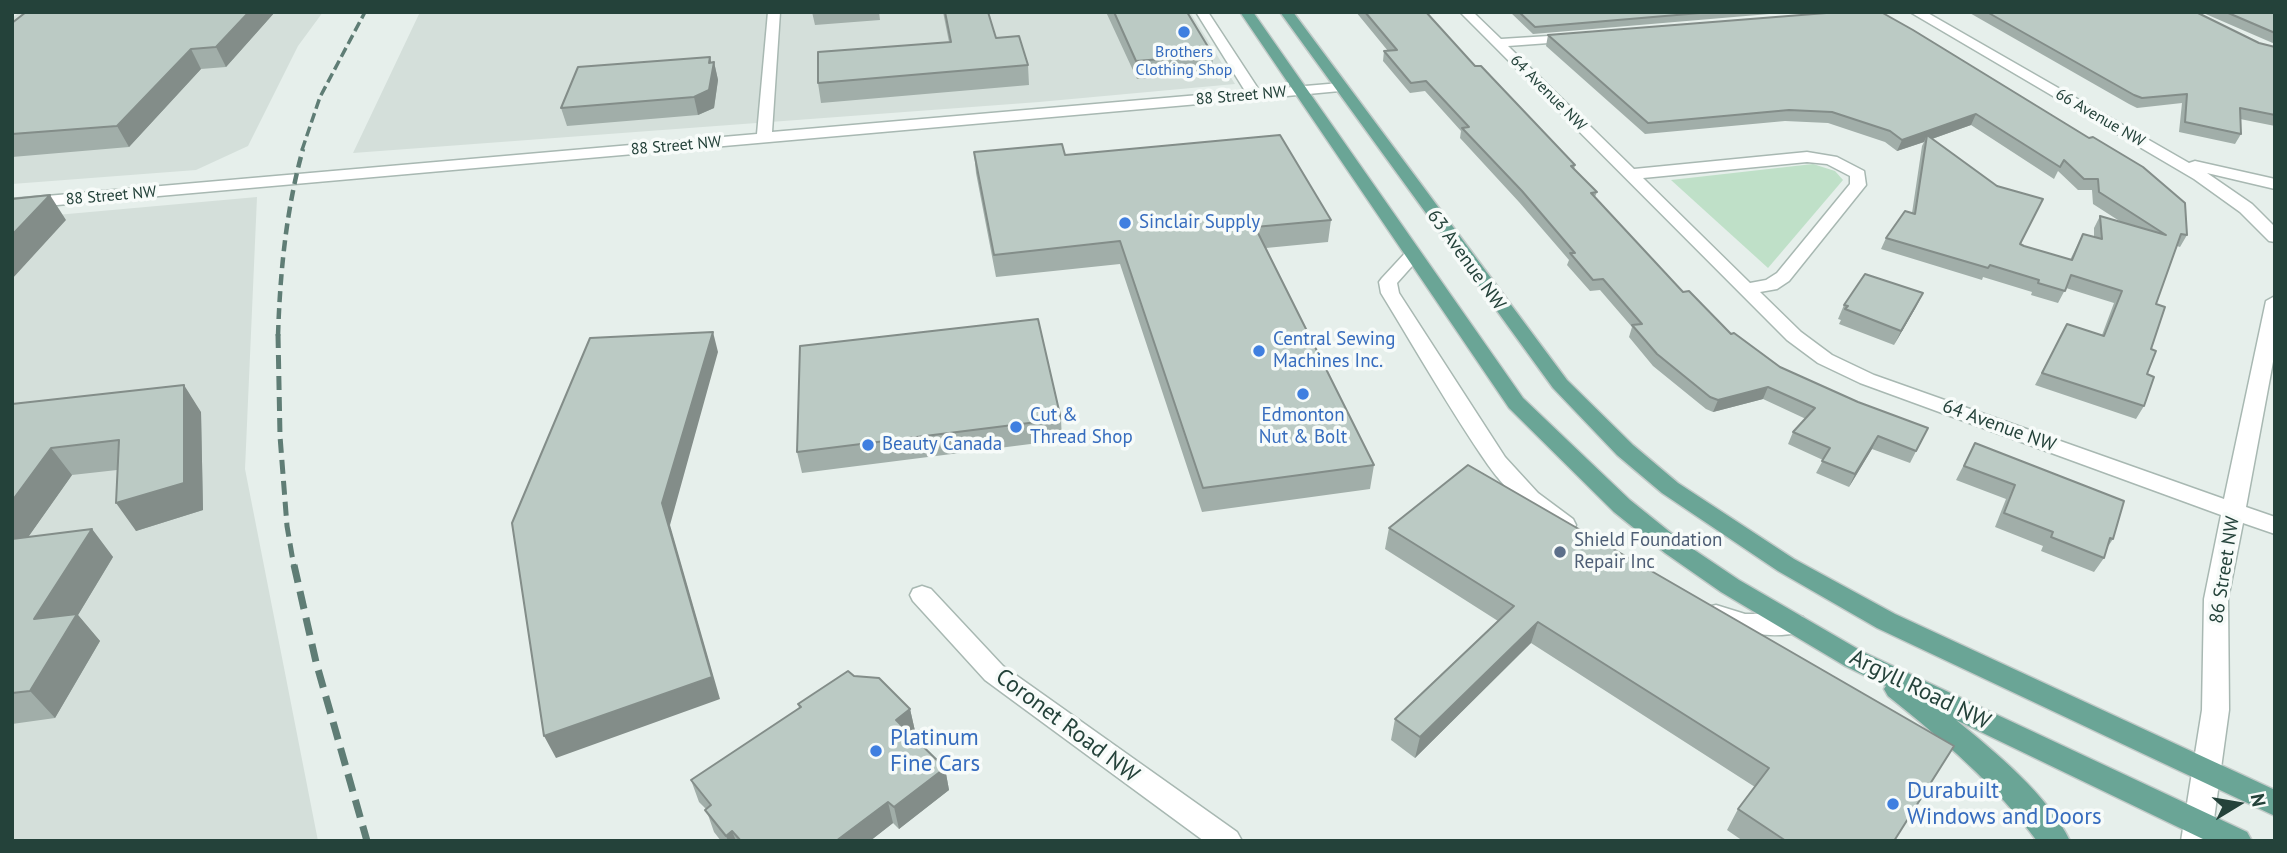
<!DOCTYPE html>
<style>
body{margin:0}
#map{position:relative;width:2287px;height:853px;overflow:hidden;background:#e6efeb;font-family:"PT Sans",sans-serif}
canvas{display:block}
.frame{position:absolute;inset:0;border:14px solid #24423a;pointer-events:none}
.north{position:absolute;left:2203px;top:769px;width:70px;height:70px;-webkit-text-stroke:5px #f7fbf9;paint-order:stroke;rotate:79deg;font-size:19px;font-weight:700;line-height:28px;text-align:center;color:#24423a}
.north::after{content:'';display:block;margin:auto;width:24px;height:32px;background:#24423a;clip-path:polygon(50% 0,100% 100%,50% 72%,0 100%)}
</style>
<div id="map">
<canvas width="2287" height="853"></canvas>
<div class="frame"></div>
<div class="north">N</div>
</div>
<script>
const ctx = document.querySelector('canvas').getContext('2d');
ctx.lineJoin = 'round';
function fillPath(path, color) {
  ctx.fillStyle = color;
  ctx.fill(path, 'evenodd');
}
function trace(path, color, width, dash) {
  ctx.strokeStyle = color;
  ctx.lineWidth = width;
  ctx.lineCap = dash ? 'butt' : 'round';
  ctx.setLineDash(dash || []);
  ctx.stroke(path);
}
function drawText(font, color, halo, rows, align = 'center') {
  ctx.font = font + ' "PT Sans",sans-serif';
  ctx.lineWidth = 7;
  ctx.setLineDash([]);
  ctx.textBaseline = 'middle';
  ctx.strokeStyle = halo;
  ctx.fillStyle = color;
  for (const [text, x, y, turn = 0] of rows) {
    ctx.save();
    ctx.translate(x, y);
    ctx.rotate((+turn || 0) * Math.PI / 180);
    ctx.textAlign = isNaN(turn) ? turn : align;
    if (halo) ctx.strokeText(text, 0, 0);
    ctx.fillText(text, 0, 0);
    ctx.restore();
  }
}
const built = new Path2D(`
 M20,12H323L298,46L248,146L196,170L12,184V18Z
 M420,12H1190L1235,84L1039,102L353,153Z
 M257,197L245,469L318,841H12V219Z`);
const green = new Path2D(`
 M1813,164L1835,171L1843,180L1768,268L1671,180Z`);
const minor = new Path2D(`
 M768,12H780L772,132L1245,91L1196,12H1208L1259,90L1340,83L1347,87L1340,91L1255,99L12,209V199L757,134Z
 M1460,12H1473L1501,39L1581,34L1583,37L1576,41L1508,46L1634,169L1807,152L1837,157L1864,171L1866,185L1789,281L1777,289L1760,292L1801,332L1832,355L1874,375L2224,499L2266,301L2275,296V351L2246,507L2275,517V534L2243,523L2228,599L2229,710L2211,841H2181L2202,710L2204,599L2221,515L1860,383L1818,363L1787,340ZM1807,162L1827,164L1850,176V184L1777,273L1766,280L1750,283L1643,178Z
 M1910,12H1926L2189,163L2195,161L2275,179V189L2207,173L2252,204L2275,227V242L2269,241L2240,212L2194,179Z
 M1413,250L1422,255L1397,283L1399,293L1505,457L1538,493L1573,519L1576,525L1573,531C1549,538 1502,485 1488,465C1450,410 1416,350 1381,293L1379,282L1382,278L1407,251Z
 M922,586L931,589L1003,666L1237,832L1242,841H1204L985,680L913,601L910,595L913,589Z
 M1716,605L1745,614H1794L1803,617L1806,624L1803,631C1771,641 1737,631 1707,621L1704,614L1707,607Z`);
const major = new Path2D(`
 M1240,12H1253L1523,398L1630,500L1681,541L1739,580L1863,652L2247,832L2252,841H2207L1956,720C1994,751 2049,796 2070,841H2037C1995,784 1943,740 1888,696L1884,689L1886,686L1845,666L1721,592L1665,553L1614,512L1509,408Z
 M1280,12H1293L1567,380L1633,445L1678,483L1794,559L1895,614L2275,790V816L1877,628L1778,571L1662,493L1617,455L1553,388Z`);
const railFar3 = new Path2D(`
 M302,150L320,97L365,12`);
const railFar2 = new Path2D(`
 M278,336C280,273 286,210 303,149`);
const railFar1 = new Path2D(`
 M278,334L280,436L287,526L294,567`);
const rail = new Path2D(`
 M294,565L316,662L367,841`);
const wall = new Path2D(`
 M26,12H275L226,67L201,69L129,147L12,157V23Z
 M812,12H879L880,20L815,25Z
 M943,12H988L996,38L1028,65L1029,85L821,103L818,83L949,42Z
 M1106,12H1187L1213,55L1212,72L1137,79Z
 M1356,12H1426L1475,66L1575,165L1574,170L1597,192L1595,197L1683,292L1731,334L1780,367L1858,402L1928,428L1910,463L1872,449L1849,487L1816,473L1823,460L1788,444L1793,432L1806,419L1763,399L1713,412L1706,409L1653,366L1629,337L1632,327L1600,290L1590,291L1567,265L1569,260L1519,202L1460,138L1461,131L1425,91L1410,93L1383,61L1384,51H1388Z
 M1510,12H1793L1533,34Z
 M1839,12L2187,235L2180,247L2177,246L2156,304L2144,406L2136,419L2035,385L2067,324L2102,335L2114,303L2066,288L2058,303L2031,295L2032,292L1983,277L1982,280L1881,249L1886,238L1912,213L1922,146L1924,142L1897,151L1885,142L1828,123L1785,121L1645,134L1546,46L1548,35ZM1971,125L2054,179L2058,171L2078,190H2092L2093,204L2121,222L2100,216L2094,228V237L2083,234L2070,260L2024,246L2020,244L1932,139Z
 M1968,12H2196L2259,43L2275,47V126L2240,119L2241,134L2235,144L2179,132L2182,103L2137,108L2129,104Z
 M2201,12H2275V44Z
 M710,57L711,63L714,62L718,80L714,108L698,115L567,126L561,108Z
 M974,152L1065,155L1331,220L1328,242L1266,248L1374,465L1370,489L1202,512L1120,264L996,277L976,173Z
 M1844,305L1916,307L1894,345L1839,324L1841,320L1838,319Z
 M12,404L201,412L203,510L136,531L117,470L72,475L28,537L92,529L113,557L78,615L100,641L55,718L12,724Z
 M1061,419L1062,440L802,473L797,452Z
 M1975,443L2113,539L2107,548L2104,558L2094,572L2041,551L2043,546L1995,527L2006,499L1956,480Z
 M1389,528L1894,841H1743L1727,830L1738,809L1755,787L1531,643L1415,758L1391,740L1395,719L1498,621L1385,549Z
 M854,676L910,709L915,731L911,734L945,768L949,790L899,829L893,823L870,841H721L714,832L706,809L699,802L691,780L799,708L798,704Z`);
const shadedWall = new Path2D(`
 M249,12H275L226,67L216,47Z
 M191,49L201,69L129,147L117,126Z
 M710,57L713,71L714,62L718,80L714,108L698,115L694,97Z
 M1976,114L1971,125L1926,141L1927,135L1924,142L1897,151L1902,140Z
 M50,195L66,220L12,279V235Z
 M1923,293L1916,307L1894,345L1901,331Z
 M713,332L718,352L670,525L720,699L556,758L544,736Z
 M184,385L201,412L203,510L136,531L116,503Z
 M1768,387L1763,399L1713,412L1718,400Z
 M1878,436L1872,449L1849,487L1855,474Z
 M51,448L72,475L12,560V501Z
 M92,529L113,557L78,615L100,641L55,718L30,691L34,619Z
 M1538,622L1531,643L1415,758L1420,737Z
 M910,709L915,731L901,742L896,720Z
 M945,768L949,790L899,829L894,807Z
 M888,802L893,823L870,841H836Z
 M732,831L736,841H728L726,836Z`);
const building = new Path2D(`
 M26,12H249L216,47L191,49L117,126L12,134V23Z
 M945,12H988L996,38L1019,36L1028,65L818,83V52L951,42Z
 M1114,12H1187L1213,55L1136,61Z
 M1365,12H1426L1475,66H1481L1575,165L1571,166L1597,192L1591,193L1683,292L1689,291L1731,334L1734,333L1780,367L1858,402L1928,428L1916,451L1878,436L1855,474L1822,461L1830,448L1793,432L1815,408L1768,387L1718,400L1710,397L1657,354L1632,325L1642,324L1603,279L1593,280L1570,253H1575L1522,191L1462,128L1469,127L1426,81L1411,83L1384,51L1397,50Z
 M1519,12H1712L1535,27Z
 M1839,12H1881L1913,30L2089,138L2093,137L2143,167L2185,203L2187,235L2181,234L2156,304L2165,307L2151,349L2156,351L2147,374L2154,377L2144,406L2042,373L2067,324L2104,336L2122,291L2071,275L2065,291L2038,283L2039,280L1990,265L1988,268L1886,238L1905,211L1915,214L1927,135L1997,186L2043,199L2020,244L2024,246L2072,260L2083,234L2102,239L2100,216L2166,235L2099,192L2098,179H2084L2064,160L2060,167L1976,114L1902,140L1890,131L1832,112L1789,110L1648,123L1548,35Z
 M1987,12H2196L2259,43L2275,47V115L2240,108L2241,134L2185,122L2187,94L2142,98L2134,95Z
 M2226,12H2275V33Z
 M710,57L709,63L714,62L709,90L694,97L561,108L578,67Z
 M1280,135L1331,220L1255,227L1374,465L1203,488L1120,241L994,255L974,152L1062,144L1065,155Z
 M50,195L12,235V199Z
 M1865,274L1923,293L1901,331L1845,309L1848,306L1844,305Z
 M1038,319L1061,419L797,452L800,346Z
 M713,332L662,503L712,677L544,736L512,523L590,338Z
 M184,385V483L116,503L119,440L51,448L12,501V404Z
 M1975,443L2124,501L2113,539L2110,538L2104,558L2051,537L2053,532L2004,513L2015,485L1964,466Z
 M1468,465L1954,746L1894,841H1786L1738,809L1769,768L1538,622L1420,737L1395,719L1514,606L1389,528Z
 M92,529L34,619L77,614L30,691L12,693V539Z
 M848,671L854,676L879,678L910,709L896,720L945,768L894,807L888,802L836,841H741L732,831L726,836L705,810L711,805L691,780L801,707L798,704Z`);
const markers = [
 [1184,32,7,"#3f7fe0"],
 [1125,223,7,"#3f7fe0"],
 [1259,351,7,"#3f7fe0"],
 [1303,394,7,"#3f7fe0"],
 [1016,427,7,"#3f7fe0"],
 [868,445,7,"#3f7fe0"],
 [1560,552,7,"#5c6f8a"],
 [876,751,7,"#3f7fe0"],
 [1893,804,7,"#3f7fe0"]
];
const farShopnames = [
 ["Brothers",1184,52],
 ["Clothing Shop",1184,70]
];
const farStreetnames = [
 ["64 Avenue NW",1548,93,45],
 ["88 Street NW",1241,96,-5],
 ["66 Avenue NW",2100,118,30],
 ["88 Street NW",676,146,-5],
 ["88 Street NW",111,196,-5]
];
const shopNames = [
 ["Sinclair Supply",1139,223],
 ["Central Sewing",1273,340],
 ["Machines Inc.",1273,362],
 ["Cut &",1030,416],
 ["Thread Shop",1030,438],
 ["Edmonton",1303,416,"center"],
 ["Nut & Bolt",1303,438,"center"],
 ["Beauty Canada",882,445]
];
const streetNames = [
 ["63 Avenue NW",1466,260,54],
 ["64 Avenue NW",1999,426,20],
 ["86 Street NW",2225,570,-81]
];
const serviceNames = [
 ["Shield Foundation",1574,541],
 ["Repair Inc",1574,563]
];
const nearStreetnames = [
 ["Argyll Road NW",1920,690,26],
 ["Coronet Road NW",1067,726,37]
];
const nearShopnames = [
 ["Platinum",890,738],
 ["Fine Cars",890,764],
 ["Durabuilt",1907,791],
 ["Windows and Doors",1907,817]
];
fillPath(built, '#d4dfda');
fillPath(green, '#bfe0c8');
trace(minor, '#a8b8b2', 3);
trace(major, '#c2cac8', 3);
fillPath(minor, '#fff');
fillPath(major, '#6aa596');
trace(railFar3, '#5f7d75', 3.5, [10, 4.5]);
trace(railFar2, '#5f7d75', 4.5, [11, 6]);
trace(railFar1, '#5f7d75', 5, [14, 7]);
trace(rail, '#5f7d75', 7, [18, 9]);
fillPath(wall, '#a1aea9');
fillPath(shadedWall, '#838d89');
fillPath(building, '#bbcac4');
trace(building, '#838d89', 2);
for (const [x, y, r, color] of markers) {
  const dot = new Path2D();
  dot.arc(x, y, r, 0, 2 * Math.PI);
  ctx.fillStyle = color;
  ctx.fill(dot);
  trace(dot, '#f7fbf9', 2.5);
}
drawText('16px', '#366cbe', '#f7fbf9', farShopnames);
drawText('16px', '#24423a', '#f7fbf9', farStreetnames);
drawText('19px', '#366cbe', '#f7fbf9', shopNames, 'left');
drawText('19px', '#24423a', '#f7fbf9', streetNames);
drawText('19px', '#4e5e75', '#f7fbf9', serviceNames, 'left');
drawText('23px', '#24423a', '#f7fbf9', nearStreetnames);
drawText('23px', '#366cbe', '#f7fbf9', nearShopnames, 'left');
</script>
